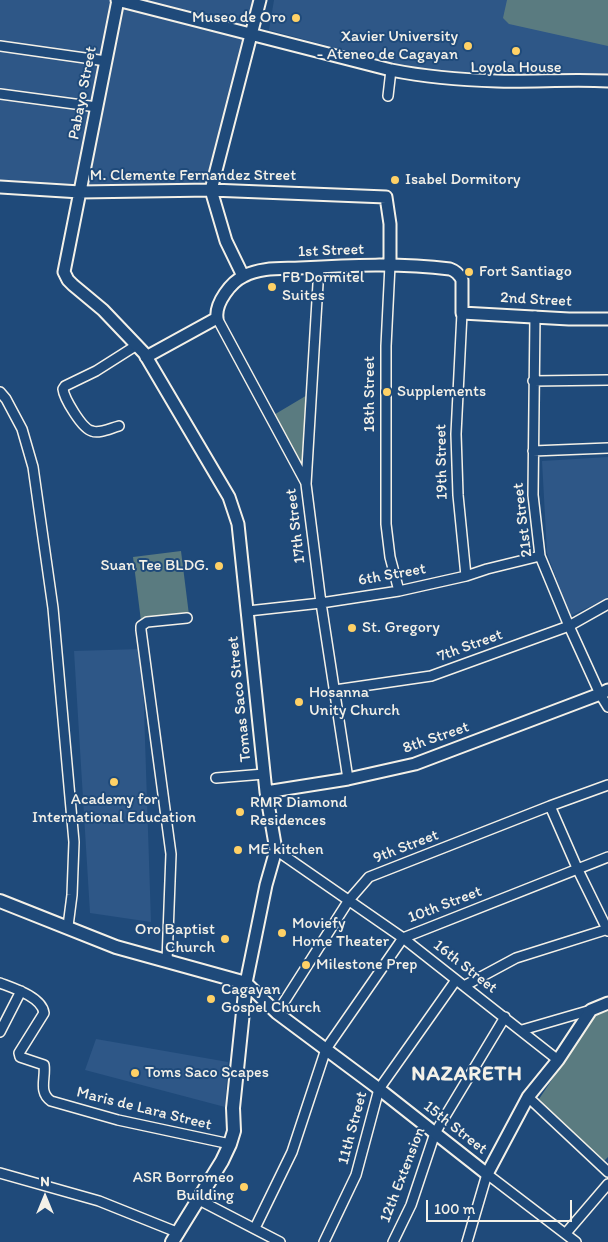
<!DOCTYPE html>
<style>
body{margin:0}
#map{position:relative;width:608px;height:1242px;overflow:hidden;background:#1f4a7a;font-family:Itim,sans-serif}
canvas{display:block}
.north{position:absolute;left:20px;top:1172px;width:50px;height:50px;-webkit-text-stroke:4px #1f4a7a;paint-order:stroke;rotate:0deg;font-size:14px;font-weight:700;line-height:20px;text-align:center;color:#f4f1e8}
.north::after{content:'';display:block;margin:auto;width:18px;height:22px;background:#f4f1e8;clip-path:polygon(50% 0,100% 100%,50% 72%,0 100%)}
.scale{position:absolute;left:426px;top:1200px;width:146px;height:22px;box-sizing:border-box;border:2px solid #f4f1e8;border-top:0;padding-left:6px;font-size:15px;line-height:18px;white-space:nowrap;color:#f4f1e8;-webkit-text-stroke:4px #1f4a7a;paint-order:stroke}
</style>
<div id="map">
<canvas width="608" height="1242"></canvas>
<div class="north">N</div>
<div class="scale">100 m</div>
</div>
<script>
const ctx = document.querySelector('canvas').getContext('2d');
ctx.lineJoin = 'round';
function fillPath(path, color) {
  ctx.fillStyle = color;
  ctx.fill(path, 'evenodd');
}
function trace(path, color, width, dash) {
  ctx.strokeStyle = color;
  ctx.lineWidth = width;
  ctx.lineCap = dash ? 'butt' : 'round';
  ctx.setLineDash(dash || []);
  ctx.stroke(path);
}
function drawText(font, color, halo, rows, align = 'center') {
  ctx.font = font + ' Itim,sans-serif';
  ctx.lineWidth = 4;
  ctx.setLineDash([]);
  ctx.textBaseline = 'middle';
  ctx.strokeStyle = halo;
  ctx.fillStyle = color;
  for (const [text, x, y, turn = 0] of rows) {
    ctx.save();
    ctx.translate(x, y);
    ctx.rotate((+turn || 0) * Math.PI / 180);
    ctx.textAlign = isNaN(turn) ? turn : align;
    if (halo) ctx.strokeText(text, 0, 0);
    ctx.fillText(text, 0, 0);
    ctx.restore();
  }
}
const built = new Path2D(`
 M0,0H254L248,26L232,84L208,187L77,186L0,182Z
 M274,0H608V78L429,71L400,65L269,30Z
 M608,457V598L570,616L547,553L542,461Z
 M142,649L151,922L90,913L74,651Z
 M96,1039L228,1062L225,1107L85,1070Z`);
const green = new Path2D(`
 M507,0H608V46L509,24L503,18Z
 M309,394L302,470L272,416Z
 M181,551L189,615L141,621L133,557Z
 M608,1008V1157L604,1161L539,1099L597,1012Z`);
const minor = new Path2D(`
 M0,46L106,61
 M0,94L97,107
 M388,96L391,70
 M390,265L386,346V524L390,557L399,591
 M319,267L306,484L321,603L348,779
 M462,313L456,434L458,495L466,576
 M535,316L533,495L540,556L569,626L600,694L608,707
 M217,318L306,483
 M533,381L608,380
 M0,392L6,399L22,429L33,467L53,608L74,842L72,895L68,926
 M119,426C111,428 99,434 92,431C82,429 64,398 63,389L65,386L96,371L137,345
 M533,451L608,448
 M248,611L321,603L399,591L466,576L487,569L540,556
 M335,690L431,676L569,626L608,604
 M216,778L264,774
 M550,806L578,870L608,931
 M276,850L403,938L558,1060
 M167,961L171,854L141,630V626L147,622L187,618
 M0,983C13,988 42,997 44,1013L19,1053L20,1057L44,1065C46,1078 38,1092 51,1101L118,1120L230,1144
 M464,986L516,958L608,929
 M277,1013L349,900L369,877L550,806L608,785
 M522,1030L591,1010
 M0,1032L21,991
 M528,1097L608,1172
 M0,1173L99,1201L179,1233
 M199,1200L280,1242
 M255,1228L292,1152L326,1049L403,938L608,857
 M566,1233L608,1184
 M324,1242L356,1175L379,1089L456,980
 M393,1242L411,1205L435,1133L505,1017
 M467,1242L487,1174L576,1242`);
const tertiary = new Path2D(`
 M117,0L391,70C426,77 462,80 497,81C534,82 571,79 608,81
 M118,0L64,272L68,280L73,285L103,310L144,353L229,497L238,524L266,792L276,850L266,885L246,983L277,1013L379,1089L487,1174L528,1097L558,1060L591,1010L608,1003
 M0,187L80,192L211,190L386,197L390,224V265
 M211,190L260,0
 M211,190L226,241L243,276
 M146,357L217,318C215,303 231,282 244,276C261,267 282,269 300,268C350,265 401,263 450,269C456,271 459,274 462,280V313L569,319H608
 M266,792L348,779L415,764L600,694L608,690`);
const secondary = new Path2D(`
 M0,901L116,947L246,983L233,1108L234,1131L230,1144L222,1161L172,1242`);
const markers = [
 [296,18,5,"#ffd166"],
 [468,46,5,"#ffd166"],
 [516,51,5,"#ffd166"],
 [395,180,5,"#ffd166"],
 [469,272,5,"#ffd166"],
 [272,287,5,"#ffd166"],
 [387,392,5,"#ffd166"],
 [219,566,5,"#ffd166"],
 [352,628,5,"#ffd166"],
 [299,702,5,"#ffd166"],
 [114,782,5,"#ffd166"],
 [240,812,5,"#ffd166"],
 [238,850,5,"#ffd166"],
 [282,933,5,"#ffd166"],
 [225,939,5,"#ffd166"],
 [306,965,5,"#ffd166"],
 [211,999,5,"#ffd166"],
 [135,1073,5,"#ffd166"],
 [244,1187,5,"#ffd166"]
];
const poiNames = [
 ["Museo de Oro",286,18,"right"],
 ["Xavier University",458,37,"right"],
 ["- Ateneo de Cagayan",458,55,"right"],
 ["Loyola House",516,68,"center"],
 ["Isabel Dormitory",405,180],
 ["Fort Santiago",479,272],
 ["FB Dormitel",282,278],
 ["Suites",282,296],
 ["Supplements",397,392],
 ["Suan Tee BLDG.",209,566,"right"],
 ["St. Gregory",362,628],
 ["Hosanna",309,693],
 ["Unity Church",309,711],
 ["Academy for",114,800,"center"],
 ["International Education",114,818,"center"],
 ["RMR Diamond",250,803],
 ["Residences",250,821],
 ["ME kitchen",248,850],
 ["Moviefy",292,924],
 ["Home Theater",292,942],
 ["Oro Baptist",215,930,"right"],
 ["Church",215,948,"right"],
 ["Milestone Prep",316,965],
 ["Cagayan",221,990],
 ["Gospel Church",221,1008],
 ["Toms Saco Scapes",145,1073],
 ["ASR Borromeo",234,1178,"right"],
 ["Building",234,1196,"right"]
];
const streetNames = [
 ["Pabayo Street",83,93,-79],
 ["M. Clemente Fernandez Street",193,176],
 ["1st Street",331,251,-2],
 ["2nd Street",536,300,3],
 ["18th Street",370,394,-90],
 ["19th Street",442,462,-91],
 ["21st Street",523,520,-97],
 ["17th Street",296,526,-97],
 ["6th Street",392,575,-10],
 ["7th Street",470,646,-20],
 ["Tomas Saco Street",240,699,-96],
 ["8th Street",436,738,-19],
 ["9th Street",406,847,-21],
 ["10th Street",445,905,-21],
 ["16th Street",465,967,38],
 ["Maris de Lara Street",144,1109,14],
 ["11th Street",353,1128,-75],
 ["15th Street",455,1128,38],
 ["12th Extension",403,1175,-69]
];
const districtNames = [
 ["NAZARETH",467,1075]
];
fillPath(built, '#2e5787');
fillPath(green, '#5a7b80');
trace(minor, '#f4f1e8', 12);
trace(tertiary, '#f4f1e8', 15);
trace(secondary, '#f4f1e8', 16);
trace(minor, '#1f4a7a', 9);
trace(tertiary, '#1f4a7a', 11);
trace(secondary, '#1f4a7a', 12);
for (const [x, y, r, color] of markers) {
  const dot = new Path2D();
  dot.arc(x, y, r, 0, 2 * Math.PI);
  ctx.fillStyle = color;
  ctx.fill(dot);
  trace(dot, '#1f4a7a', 2);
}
drawText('16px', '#f4f1e8', '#1f4a7a', poiNames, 'left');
drawText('16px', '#f4f1e8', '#1f4a7a', streetNames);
ctx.letterSpacing = '1px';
drawText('bold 21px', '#f4f1e8', '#1f4a7a', districtNames);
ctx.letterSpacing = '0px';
</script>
